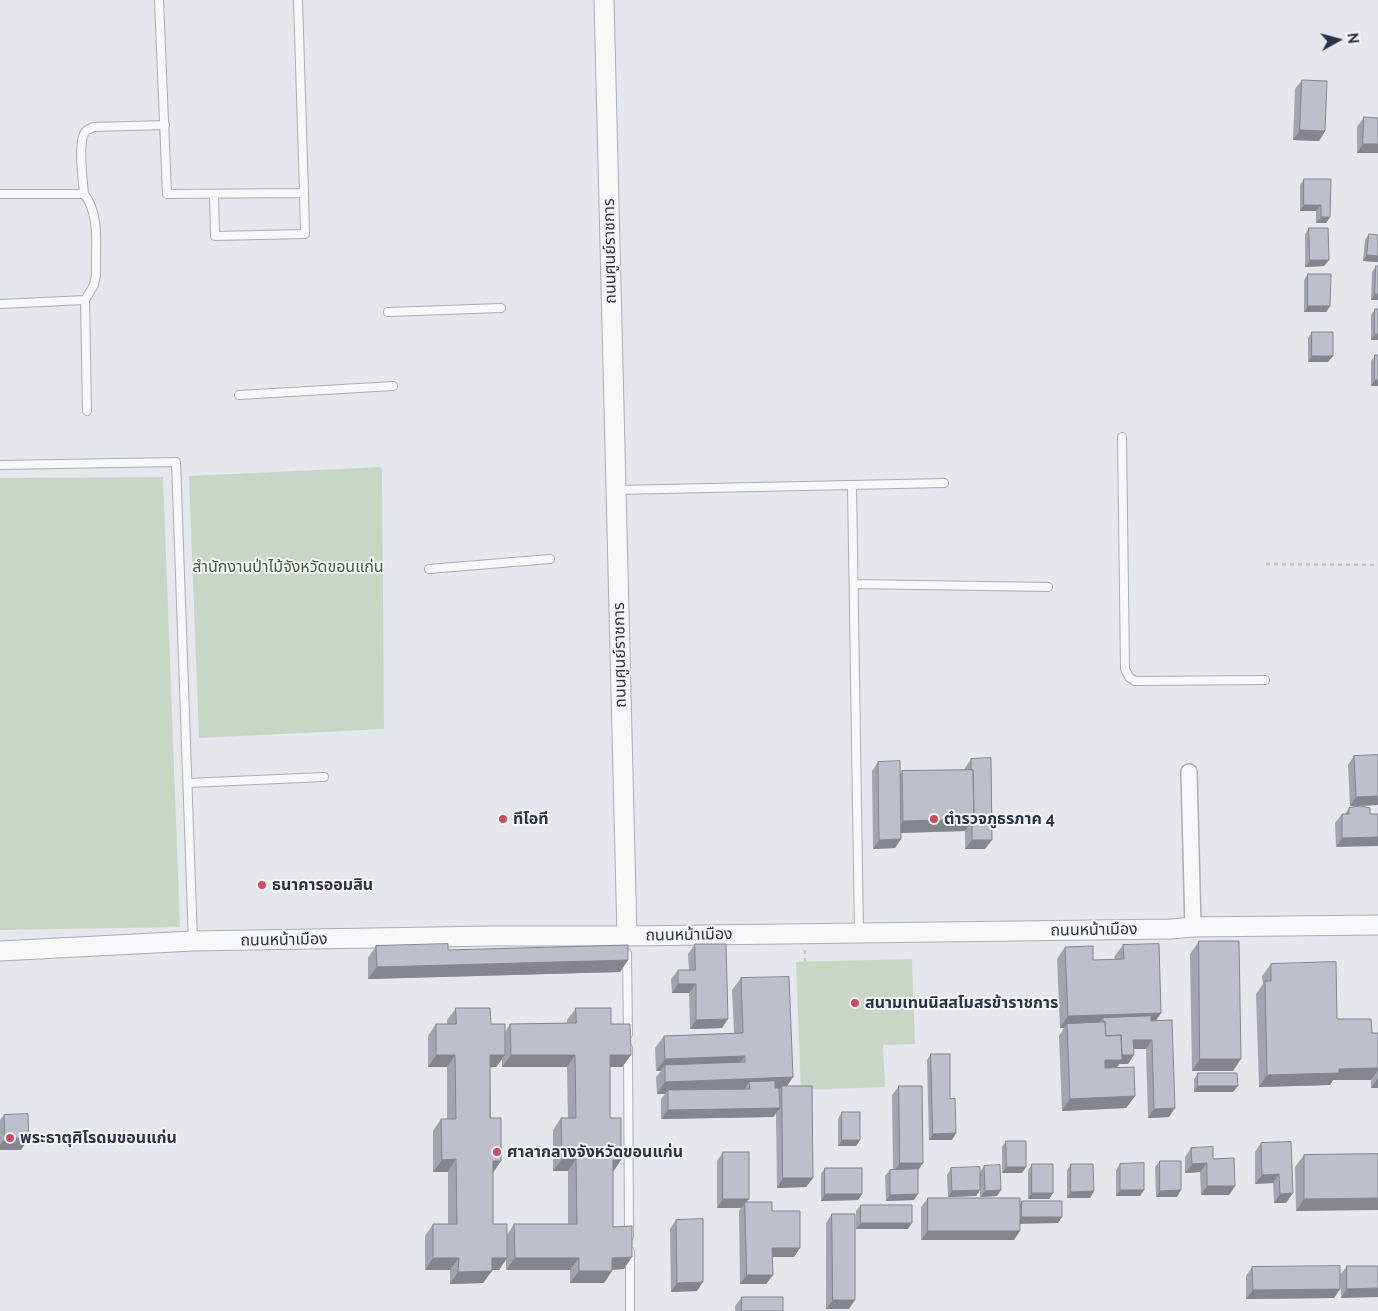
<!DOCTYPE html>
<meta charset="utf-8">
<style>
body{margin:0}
#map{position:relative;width:1378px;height:1311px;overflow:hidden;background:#e4e7ec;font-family:Raleway,sans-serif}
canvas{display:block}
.north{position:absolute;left:1313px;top:15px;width:50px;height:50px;-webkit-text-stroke:4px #f4f6f9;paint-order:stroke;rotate:83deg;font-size:14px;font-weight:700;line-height:20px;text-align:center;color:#2b3445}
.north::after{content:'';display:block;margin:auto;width:18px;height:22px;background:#2b3445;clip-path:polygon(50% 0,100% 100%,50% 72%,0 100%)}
</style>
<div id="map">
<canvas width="1378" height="1311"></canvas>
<div class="north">N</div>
</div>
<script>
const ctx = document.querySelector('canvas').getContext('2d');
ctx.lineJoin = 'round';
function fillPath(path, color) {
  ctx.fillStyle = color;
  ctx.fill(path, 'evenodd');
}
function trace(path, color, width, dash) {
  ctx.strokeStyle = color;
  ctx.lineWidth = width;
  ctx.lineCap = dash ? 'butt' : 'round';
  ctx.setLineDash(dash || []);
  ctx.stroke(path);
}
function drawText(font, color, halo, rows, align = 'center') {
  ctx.font = font + ' Raleway,"Noto Sans Thai",sans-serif';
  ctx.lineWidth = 4;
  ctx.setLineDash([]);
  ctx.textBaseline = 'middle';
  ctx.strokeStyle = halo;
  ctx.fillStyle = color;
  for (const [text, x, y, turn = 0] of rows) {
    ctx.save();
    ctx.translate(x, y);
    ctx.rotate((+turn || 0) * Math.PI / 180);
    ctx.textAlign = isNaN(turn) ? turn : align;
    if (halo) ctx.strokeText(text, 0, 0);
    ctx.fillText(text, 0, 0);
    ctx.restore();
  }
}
const green = new Path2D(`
 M382,467L384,729L199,738L189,476Z
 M163,477L180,927L0,930V478Z
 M912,959L915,1044L883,1045L885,1087L801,1090L796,962Z`);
const path = new Path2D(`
 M1266,564L1378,565
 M805,950V962`);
const service = new Path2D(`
 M159,0L167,194L304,193L298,0
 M0,194H84C101,215 95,249 96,275L94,285L85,300L0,304
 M84,194C83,180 77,140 86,131C88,129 91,129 93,127L165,125
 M214,194L215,236L305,234L304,193
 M85,300L87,411
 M388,312L501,308
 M239,395L393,386
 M1122,437L1125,669L1129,677L1135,681L1265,680
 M0,465L176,462L193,941
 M852,485L859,933
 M616,490L944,483
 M429,569L550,559
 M854,584L1048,587
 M188,783L324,777
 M627,953L628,1034
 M628,1048L629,1237
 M630,1251V1311`);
const minor = new Path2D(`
 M1189,772L1193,927`);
const tertiary = new Path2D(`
 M604,0L627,936
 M0,951L193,941L492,936H627L1171,929L1193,927L1378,925`);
const wall = new Path2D(`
 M1302,80L1325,131L1319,141L1293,140L1295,89Z
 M1364,117L1378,153H1357V127Z
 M1304,179L1330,217L1326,223H1316V211H1300V185Z
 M1309,228L1324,266L1305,267V234Z
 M1369,234L1378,235V262L1363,261L1365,240Z
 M1376,266H1378V300H1371L1372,272Z
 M1308,274L1330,306L1326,312H1304V280Z
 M1375,309H1378V340H1371V315Z
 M1312,332L1328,362H1308V338Z
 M1375,355L1378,386H1371V361Z
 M1378,755V805L1360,806L1370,808L1336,847L1335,823L1342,814H1345L1349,808L1360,806H1350L1348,765L1354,756Z
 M971,759L985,849H965V831L901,833V839L895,848L873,849L872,771L878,762L900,774L902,771L965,770V768Z
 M1199,941L1233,1071H1192L1190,954Z
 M695,944L722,1028L690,1029L689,993H672L671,979L678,970H689L688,954Z
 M1123,945L1161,1013L1156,1020L1169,1117L1148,1118L1146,1049H1134L1128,1064H1119L1117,1068L1135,1096L1126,1108L1062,1111L1059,1036L1064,1028H1060L1057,959L1065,947L1093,960L1115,959L1114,957Z
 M376,946L628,960L620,972L368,979V958Z
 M1271,964L1337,1019L1372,1033H1378V1088H1371V1080H1333L1330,1085L1259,1087L1256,994L1263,984L1262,976Z
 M741,978L793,1077L787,1086L813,1178L806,1187L777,1188L776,1114L773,1117L661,1119V1099L665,1094H657L656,1077L661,1071H656L655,1048L664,1036L734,1033L732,990Z
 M456,1008L491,1024L505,1032L510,1024L567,1023V1020L576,1008L611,1024L631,1055L622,1067H610V1118L613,1172V1227L624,1269L612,1270V1271L604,1283H570V1270H506V1259L499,1270H492L483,1283L450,1284V1270H425V1236L433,1224H448V1172H433V1131L441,1119H447V1067H428V1036L436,1024H447V1020ZM502,1059V1067H567L568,1118H561L553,1130V1171H568V1224H514L507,1235L493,1224L490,1067H496Z
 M931,1054L950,1099L952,1140H929L927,1060Z
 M1198,1073L1233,1092H1194V1079Z
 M899,1086L918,1170L914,1200L886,1201L885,1176L890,1170H893L892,1095Z
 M842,1112L860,1140L856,1146H838V1119Z
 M4,1115L21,1150H0V1120Z
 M1006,1141L1022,1173H1002V1147Z
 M1291,1142L1286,1203H1274L1273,1183L1255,1184V1152L1261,1143Z
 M1191,1148L1213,1159L1235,1186L1229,1195H1201L1200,1172L1185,1173V1157Z
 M723,1152L749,1199L747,1202L772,1211L794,1257H772L773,1275L766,1284H740L739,1211L741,1208H717V1161Z
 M1378,1154L1296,1211L1295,1167L1304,1155Z
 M1160,1161L1177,1197H1156L1155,1167Z
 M1032,1164L1053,1193L1049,1199H1028V1170Z
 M1071,1164L1094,1191L1090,1198H1067V1170Z
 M1120,1164L1140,1196H1116V1170Z
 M984,1166L997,1196L980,1197V1190L976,1196L948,1197L947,1175L951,1168L980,1172Z
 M825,1168L862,1194L858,1200L821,1201V1174Z
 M928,1198L1020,1204L1022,1201L1058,1223H1020L1014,1240H921V1207Z
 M861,1205L908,1229H856V1211Z
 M832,1214L849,1309H826V1223Z
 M676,1220L697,1291L671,1292L670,1229Z
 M1347,1266H1378L1341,1298L1340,1275Z
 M1252,1267L1340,1289L1334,1298L1246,1299V1276Z
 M742,1297L783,1311H735V1306Z`);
const shadedWall = new Path2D(`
 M1300,130L1325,131L1319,141L1293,140Z
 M1363,144H1378V153H1357Z
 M1304,205H1321L1316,211H1300Z
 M1321,217H1330L1326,223H1316Z
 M1367,255L1378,256V262L1363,261Z
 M1310,260H1329L1324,266L1305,267Z
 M1375,294H1378V300H1371Z
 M1308,306H1330L1326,312H1304Z
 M1375,334H1378V340H1371Z
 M1312,356H1333L1328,362H1308Z
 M1375,380H1378V386H1371Z
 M1378,796V805L1350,806L1356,797Z
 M974,819L965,831L895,833L903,821Z
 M1378,837V846L1336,847L1342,838Z
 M901,839L895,848L873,849L879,840Z
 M972,840H992L985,849H965Z
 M628,960L620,972L368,979L377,967Z
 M678,984H696L689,993H672Z
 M1161,1013L1153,1025L1103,1018L1096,1027L1067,1024L1064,1028H1060L1068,1016Z
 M728,1019L722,1028L690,1029L696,1020Z
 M1133,1040H1152L1146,1049H1127Z
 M436,1055H455L447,1067H428Z
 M490,1055H505L496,1067L481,1068Z
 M511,1055H575L567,1067H502Z
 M610,1055H631L622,1067H601Z
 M1120,1055H1134L1128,1064H1119L1114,1072H1097L1105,1060Z
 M745,1056L736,1068L665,1065L661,1071H656L665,1059Z
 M1200,1059H1241L1233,1071H1192Z
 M1378,1068V1070L1371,1080H1333L1330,1085L1259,1087L1267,1075L1339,1069Z
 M793,1077L785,1089L782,1086L780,1089H750L749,1082L743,1091L668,1090L665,1094H657L665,1082Z
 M1378,1078V1088H1371Z
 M1198,1086H1238L1233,1092H1194Z
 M1135,1096L1126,1108L1062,1111L1070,1099Z
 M780,1108L773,1117L661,1119L668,1110Z
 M1175,1108L1169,1117L1148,1118L1154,1109Z
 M956,1133L952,1140H929L933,1134Z
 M5,1138H29L21,1150H0V1145Z
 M842,1140H860L856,1146H838Z
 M456,1159L448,1172H433L442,1160Z
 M562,1159H576L568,1171H553Z
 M613,1160H621L613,1172Z
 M493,1161H501L493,1173Z
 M900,1163H923L917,1172H893Z
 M1207,1163L1200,1172L1185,1173L1192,1164Z
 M1007,1167H1026L1022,1173H1002Z
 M1279,1174L1273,1183L1255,1184L1262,1175Z
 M783,1178H813L806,1187L777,1188Z
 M1207,1186H1235L1229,1195H1201Z
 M980,1190L976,1196L948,1197L952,1191Z
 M1001,1190L997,1196L980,1197L985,1191Z
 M1120,1190H1144L1140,1196H1116Z
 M1181,1190L1177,1197H1156L1160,1191Z
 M1094,1191L1090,1198H1067L1071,1192Z
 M1032,1193H1053L1049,1199H1028Z
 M1293,1193L1286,1203H1274L1280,1194Z
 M825,1194H862L858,1200L821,1201Z
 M918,1194L914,1200L886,1201L890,1195Z
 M1378,1198V1210L1296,1211L1304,1199Z
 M723,1199H749L741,1208H717Z
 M1022,1217H1062L1058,1223L1017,1224Z
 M861,1223H912L908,1229H856Z
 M928,1231H1020L1014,1240H921Z
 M772,1248H800L794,1257H766Z
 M632,1257L624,1269L603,1270L612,1258Z
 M433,1258H459L450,1270H425Z
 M492,1258H507L499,1270H483Z
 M515,1258H579L570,1270H506Z
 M492,1271L483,1283L450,1284L458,1272Z
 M579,1271H612L604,1283H570Z
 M747,1275H773L766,1284H740Z
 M703,1282L697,1291L671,1292L677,1283Z
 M1378,1288V1297L1341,1298L1347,1289Z
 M1340,1289L1334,1298L1246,1299L1253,1290Z
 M833,1300H855L849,1309H826Z`);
const building = new Path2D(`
 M1302,80L1327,81L1325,131L1300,130Z
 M1364,117L1378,118V144H1363Z
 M1304,179H1331L1330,217H1321V205H1304Z
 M1309,228H1328L1329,260H1310Z
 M1369,234L1378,235V256L1367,255Z
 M1376,266H1378V294H1375Z
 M1308,274H1331L1330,306H1308Z
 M1375,309H1378V334H1375Z
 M1312,332H1333V356H1312Z
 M1375,355H1378V380H1375Z
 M1378,755V796L1356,797L1354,756Z
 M991,758L992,840H972V822L974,819L973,770H971V759Z
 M900,761L901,839L879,840L878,762Z
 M973,770L974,819L903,821L902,771Z
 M1360,806L1370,808V814H1378V837L1342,838V814H1349V808Z
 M1199,941H1239L1241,1059H1200Z
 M448,944V950L628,945V960L377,967L376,946Z
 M695,944H726L728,1019L696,1020V984H678V970H695Z
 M1159,944L1161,1013L1068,1016L1065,947L1093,946V960L1124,959L1123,945Z
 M1336,962L1337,1019H1371L1372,1033H1378V1068L1339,1069V1073L1267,1075L1265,981H1271V964Z
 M789,977L793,1077L665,1082V1065L745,1062V1056L665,1059L664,1036L743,1033L741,978Z
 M456,1008H490L491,1024H505V1055H490V1118H501V1161H493V1224H507V1258H492V1271L458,1272L459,1258H433V1224H457L456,1159L442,1160L441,1119H456L455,1055H436V1024H456Z
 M576,1008H611V1024H630L631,1055H610V1118H621V1160H613V1227L632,1226V1257L612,1258V1271H579V1258H515L514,1224H577L576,1159H562L561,1118H576L575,1055H511L510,1024L576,1023Z
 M1151,1016V1021L1172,1020L1175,1108L1154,1109L1152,1040H1133L1134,1055H1122L1121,1035L1106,1036L1105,1022H1103V1018Z
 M1105,1022L1106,1036L1121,1035L1122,1060H1105V1068L1134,1067L1135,1096L1070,1099L1067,1024Z
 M931,1054H950V1099L955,1098L956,1133L933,1134Z
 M1198,1073H1237L1238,1086H1198Z
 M775,1081V1088H779L780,1108L668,1110V1090L750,1089L749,1082Z
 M782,1086H812L813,1178H783Z
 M899,1086H922L923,1163H900Z
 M842,1112H860V1140H842Z
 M28,1114L29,1138H5L4,1115Z
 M1006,1141H1026V1167H1007Z
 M1291,1142L1293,1193L1280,1194L1279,1174L1262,1175L1261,1143Z
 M1213,1147V1159L1234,1158L1235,1186H1207V1163L1192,1164L1191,1148Z
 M723,1152H749V1199H723Z
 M1378,1154V1198L1304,1199V1155Z
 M1160,1161H1181V1190L1160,1191Z
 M1144,1163V1190H1120V1164Z
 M1032,1164H1053V1193H1032Z
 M1071,1164H1093L1094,1191L1071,1192Z
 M1000,1165L1001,1190L985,1191L984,1166Z
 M980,1167V1190L952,1191L951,1168Z
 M825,1168H862V1194H825Z
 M918,1169V1194L890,1195V1170Z
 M928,1198H1020V1231H928Z
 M1022,1201H1062V1217H1022Z
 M745,1202H772V1211H800V1248H772L773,1275H747Z
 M861,1205H912V1223H861Z
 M832,1214H855V1300H833Z
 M703,1219V1282L677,1283L676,1220Z
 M1340,1266V1289L1253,1290L1252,1267Z
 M1347,1266H1378V1288L1347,1289Z
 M742,1297H783V1311H742Z`);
const markers = [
 [503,819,5,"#d1495b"],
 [934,819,5,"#d1495b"],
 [262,885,5,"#d1495b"],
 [855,1003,5,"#d1495b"],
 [10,1138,5,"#d1495b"],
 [497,1152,5,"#d1495b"]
];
const streetNames = [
 ["ถนนศูนย์ราชการ",610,251,-91],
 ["ถนนศูนย์ราชการ",620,655,-91],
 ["ถนนหน้าเมือง",1094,930,-1],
 ["ถนนหน้าเมือง",689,935,-1],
 ["ถนนหน้าเมือง",284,940,-1]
];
const parkNames = [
 ["สำนักงานป่าไม้จังหวัดขอนแก่น",288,567]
];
const poiNames = [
 ["ทีโอที",513,819],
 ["ตำรวจภูธรภาค 4",944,819],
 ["ธนาคารออมสิน",272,885],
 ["สนามเทนนิสสโมสรข้าราชการ",865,1003],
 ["พระธาตุศิโรดมขอนแก่น",20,1138],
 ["ศาลากลางจังหวัดขอนแก่น",507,1152]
];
fillPath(green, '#c9d6c5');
trace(service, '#a9aeb7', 10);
trace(minor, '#a9aeb7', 18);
trace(tertiary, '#a9aeb7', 21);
trace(path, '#c2c5cb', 2.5, [4, 4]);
trace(service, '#f7f8fa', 8);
trace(minor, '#f7f8fa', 15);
trace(tertiary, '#f7f8fa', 19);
fillPath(wall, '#a1a5ae');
fillPath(shadedWall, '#83868d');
fillPath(building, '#bbc0ca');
trace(building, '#83868d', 1);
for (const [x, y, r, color] of markers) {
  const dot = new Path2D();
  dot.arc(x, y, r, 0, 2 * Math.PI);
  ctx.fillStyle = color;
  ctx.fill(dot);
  trace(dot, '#f4f6f9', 2);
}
drawText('16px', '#2b3445', '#f4f6f9', streetNames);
drawText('16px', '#3f6138', '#f4f6f9', parkNames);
drawText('bold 16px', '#2b3445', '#f4f6f9', poiNames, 'left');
</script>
